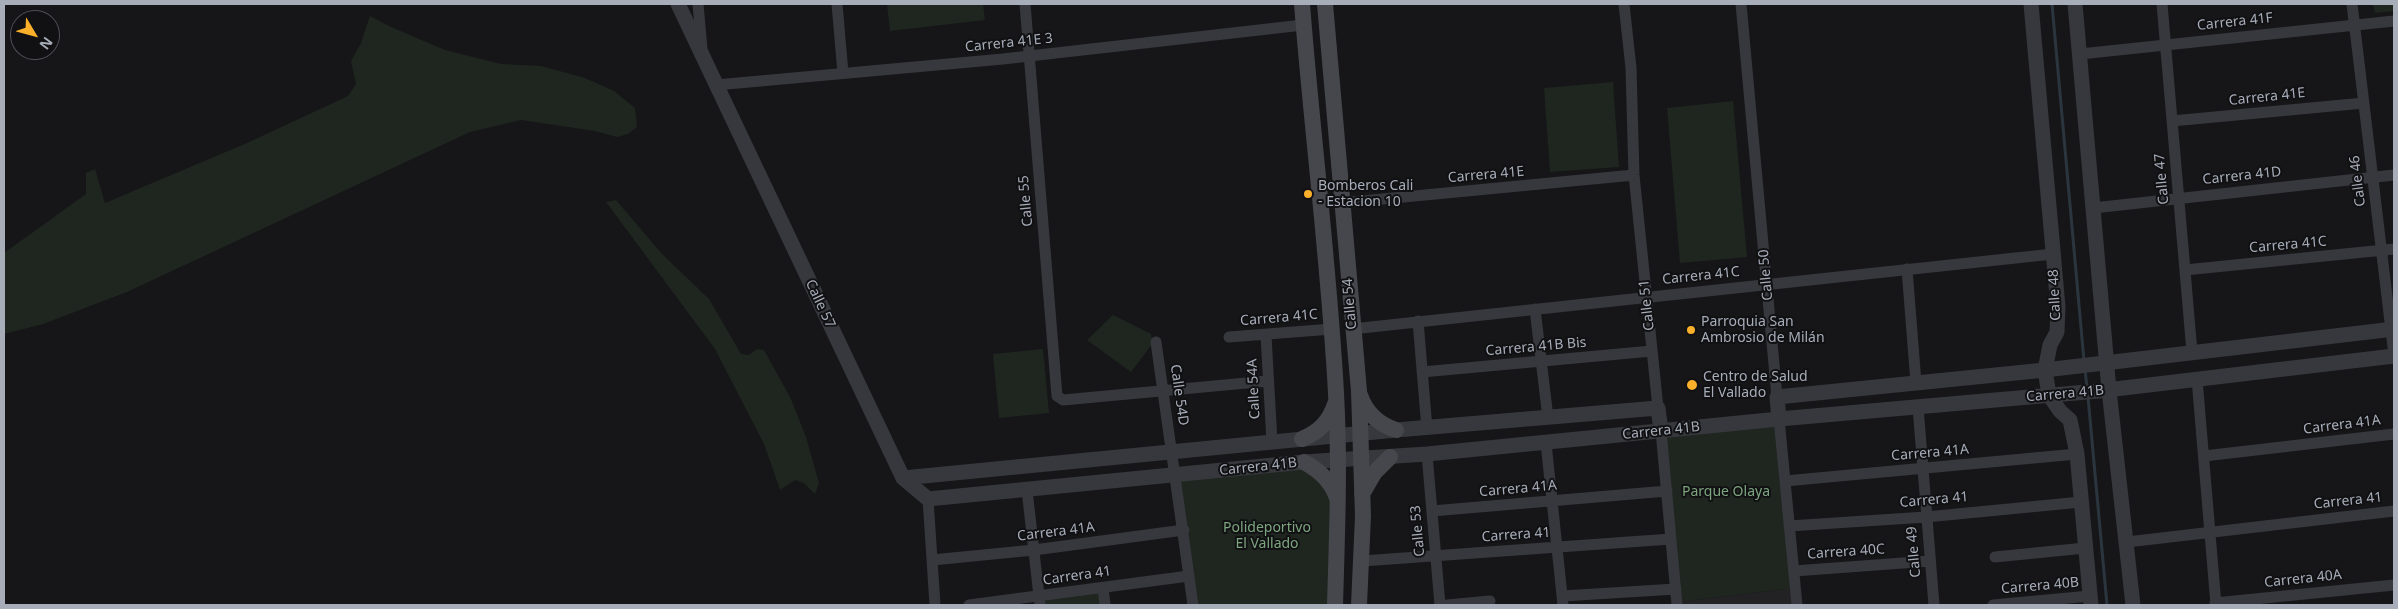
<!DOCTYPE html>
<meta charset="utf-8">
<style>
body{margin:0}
#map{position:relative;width:2398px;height:609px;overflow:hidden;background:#161618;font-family:"Noto Sans",sans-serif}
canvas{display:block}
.frame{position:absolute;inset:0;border:5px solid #a7adb9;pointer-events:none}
.north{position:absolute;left:10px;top:10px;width:50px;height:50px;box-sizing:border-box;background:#111113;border:1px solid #4d4f55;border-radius:50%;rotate:127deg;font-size:14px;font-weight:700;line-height:20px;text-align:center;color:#a7adb9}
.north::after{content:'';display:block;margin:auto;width:18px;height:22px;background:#fbb02b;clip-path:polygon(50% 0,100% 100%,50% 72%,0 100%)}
</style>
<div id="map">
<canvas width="2398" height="609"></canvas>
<div class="frame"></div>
<div class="north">N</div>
</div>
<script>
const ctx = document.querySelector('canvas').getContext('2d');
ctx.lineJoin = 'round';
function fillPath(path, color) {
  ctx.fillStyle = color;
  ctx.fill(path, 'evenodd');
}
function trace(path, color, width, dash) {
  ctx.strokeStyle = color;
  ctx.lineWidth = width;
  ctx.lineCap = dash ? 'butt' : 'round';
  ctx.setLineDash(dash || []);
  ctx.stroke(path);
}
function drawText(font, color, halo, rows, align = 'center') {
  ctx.font = font + ' "Noto Sans",sans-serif';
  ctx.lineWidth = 4;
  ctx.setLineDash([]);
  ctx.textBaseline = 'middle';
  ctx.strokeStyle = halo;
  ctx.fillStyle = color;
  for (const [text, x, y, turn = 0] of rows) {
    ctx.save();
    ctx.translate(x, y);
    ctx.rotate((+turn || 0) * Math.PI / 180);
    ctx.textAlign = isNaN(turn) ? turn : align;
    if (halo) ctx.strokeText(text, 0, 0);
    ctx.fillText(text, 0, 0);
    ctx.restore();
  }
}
const built = new Path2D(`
 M1795,588L1797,605H1677V602Z`);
const green = new Path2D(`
 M887,4H983L985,20L890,31Z
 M2373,4H2394V11L2375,13Z
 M370,16L391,27L445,50L501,64L541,66L585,78L614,91L635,108L637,127L628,134L617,137L595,131L521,120L470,132L127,292L43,324L4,334V253L86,194V173L95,169L105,203L247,143L348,96L356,84L351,61L361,43Z
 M1613,82L1619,167L1550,172L1544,88Z
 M1733,101L1747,257L1680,263L1667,108Z
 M616,200L662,254L709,299L741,354L749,355L757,349L764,350L790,397L806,437L819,483L815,494L804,483L795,480L780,490L764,444L715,349L606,202Z
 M1113,315L1151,334L1153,343L1131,372L1087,340Z
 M1043,349L1049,413L999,418L993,354Z
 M1779,419L1795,588L1677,602L1661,431Z
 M1304,462L1329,481L1335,605H1193L1176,475Z
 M1103,588L1104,605H1040L1039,597Z`);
const stream = new Path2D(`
 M2052,4L2084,361
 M2085,369L2087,388
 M2088,397L2107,605`);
const minor = new Path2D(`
 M698,4L702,49
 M837,4L843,73
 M1025,4L1057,396L1063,400L1268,381
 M1624,4L1631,68L1634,175L1658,408
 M1741,4L1777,397
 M2162,4L2192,352
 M2352,4L2394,355
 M2080,54L2394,21
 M716,85L1003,59L1303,25
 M2172,121L2364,103
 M1341,203L1634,175
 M2093,208L2394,175
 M1907,269L1916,383
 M2185,270L2394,249
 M1535,309L1548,418
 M1418,321L1427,429
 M1352,329L2053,254
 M1266,335L1272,442
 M1229,337L1332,329
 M1156,342L1193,605
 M1422,372L1652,351
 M2197,379L2216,605
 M1918,407L1934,605
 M1779,419L1797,605
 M1661,431L1677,605
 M1546,443L1563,605
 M1427,454L1440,605
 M2204,456L2394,434
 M1785,481L2077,454
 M1027,490L1040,605
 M928,499L935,605
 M1432,511L1667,491
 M1789,526L1926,517L2081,502
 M2127,542L2394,511
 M1995,557L2085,548
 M932,560L1034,550L1184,530
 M1362,561L1671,539
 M1794,571L1930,561
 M1103,588L1105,605
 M1562,596L1676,589
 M2215,603L2394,585
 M969,605L1189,576
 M1447,605L1490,601
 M1993,605L2090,596`);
const tertiary = new Path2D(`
 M678,4L903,478L928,499L1304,462L1427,454L1779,419L2098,391L2394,356
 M2031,4L2058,307L2057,332L2050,345L2045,370L2049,395L2060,411L2070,420L2077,454L2091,605
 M2075,4L2109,390L2133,605
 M1779,419L1777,397L2045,370L2394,329
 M903,478L1396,430L1658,408L1661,431`);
const secondary = new Path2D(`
 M1302,4C1312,133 1329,263 1336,393C1340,464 1337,535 1335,605
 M1325,4L1359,391L1363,516L1359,605
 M1360,395C1366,413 1378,424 1396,430
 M1302,439C1319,432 1329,422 1335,404
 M1304,462C1320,471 1331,481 1337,498
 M1362,494L1375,472L1390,457`);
const markers = [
 [1308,194,5,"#fbb02b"],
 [1691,330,5,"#fbb02b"],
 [1692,385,6,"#fbb02b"]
];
const streetNames = [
 ["Carrera 41F",2235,22,-6],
 ["Carrera 41E 3",1009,43,-6],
 ["Carrera 41E",2267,97,-6],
 ["Carrera 41E",1486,175,-5],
 ["Carrera 41D",2242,176,-6],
 ["Calle 47",2162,179,-95],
 ["Calle 46",2358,181,-97],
 ["Calle 55",1026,201,-95],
 ["Carrera 41C",2288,245,-5],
 ["Calle 50",1766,275,-95],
 ["Carrera 41C",1701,276,-6],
 ["Calle 48",2055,295,-93],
 ["Calle 57",820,304,65],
 ["Calle 54",1350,304,-95],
 ["Calle 51",1647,305,-96],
 ["Carrera 41C",1279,318,-5],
 ["Carrera 41B Bis",1536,347,-5],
 ["Calle 54A",1254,389,-93],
 ["Carrera 41B",2065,394,-5],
 ["Calle 54D",1179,395,82],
 ["Carrera 41A",2342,425,-7],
 ["Carrera 41B",1661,431,-6],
 ["Carrera 41A",1930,453,-5],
 ["Carrera 41B",1258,467,-6],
 ["Carrera 41A",1518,489,-5],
 ["Carrera 41",1934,500,-5],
 ["Carrera 41",2348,501,-6],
 ["Calle 53",1418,531,-95],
 ["Carrera 41A",1056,532,-7],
 ["Carrera 41",1516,535,-4],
 ["Carrera 40C",1846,552,-4],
 ["Calle 49",1914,552,-95],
 ["Carrera 41",1077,576,-8],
 ["Carrera 40A",2303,579,-6],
 ["Carrera 40B",2040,586,-5]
];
const poiNames = [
 ["Bomberos Cali",1318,186],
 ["- Estacion 10",1318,202],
 ["Parroquia San",1701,322],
 ["Ambrosio de Milán",1701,338],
 ["Centro de Salud",1703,377],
 ["El Vallado",1703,393]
];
const parkNames = [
 ["Parque Olaya",1726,492],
 ["Polideportivo",1267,528],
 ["El Vallado",1267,544]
];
fillPath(built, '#222225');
fillPath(green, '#1e261f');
trace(stream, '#2b353d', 3);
trace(minor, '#37383d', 11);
trace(tertiary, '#37383d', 15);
trace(secondary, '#45474d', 16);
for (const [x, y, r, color] of markers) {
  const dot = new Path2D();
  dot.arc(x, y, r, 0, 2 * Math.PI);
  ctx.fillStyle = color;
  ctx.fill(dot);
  trace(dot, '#111113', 2);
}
drawText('14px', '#a7adb9', '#111113', streetNames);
drawText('14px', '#a7adb9', '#111113', poiNames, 'left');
drawText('14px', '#7da57f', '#111113', parkNames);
</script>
